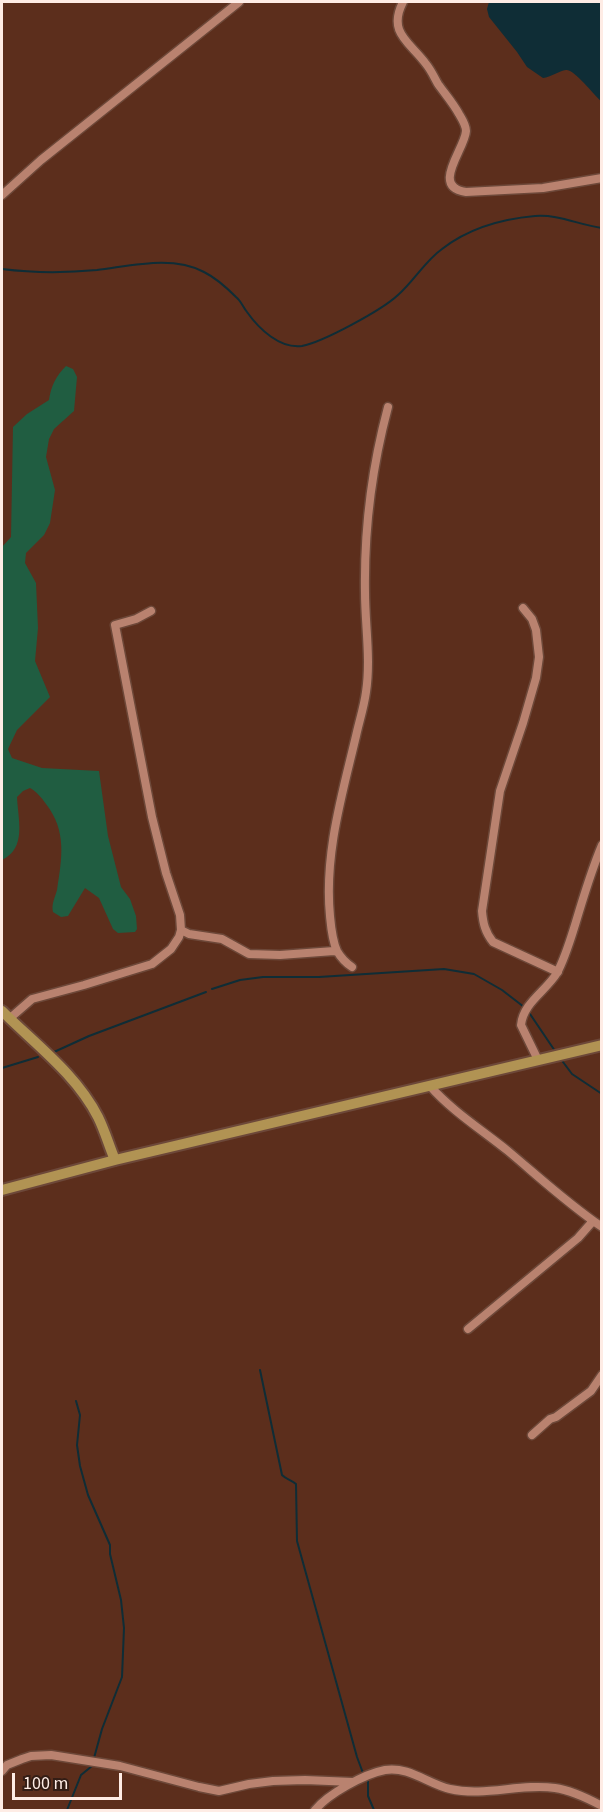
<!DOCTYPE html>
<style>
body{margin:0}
#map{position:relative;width:603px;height:1812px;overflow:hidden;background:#5c2e1c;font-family:"Source Sans 3",sans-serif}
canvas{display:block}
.frame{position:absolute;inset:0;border:3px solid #feece5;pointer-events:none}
.scale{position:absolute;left:12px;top:1773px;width:110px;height:27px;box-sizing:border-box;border:3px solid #feece5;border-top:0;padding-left:8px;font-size:18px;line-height:21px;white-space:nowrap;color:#feece5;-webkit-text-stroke:4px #331d15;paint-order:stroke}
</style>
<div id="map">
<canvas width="603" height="1812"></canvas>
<div class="frame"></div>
<div class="scale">100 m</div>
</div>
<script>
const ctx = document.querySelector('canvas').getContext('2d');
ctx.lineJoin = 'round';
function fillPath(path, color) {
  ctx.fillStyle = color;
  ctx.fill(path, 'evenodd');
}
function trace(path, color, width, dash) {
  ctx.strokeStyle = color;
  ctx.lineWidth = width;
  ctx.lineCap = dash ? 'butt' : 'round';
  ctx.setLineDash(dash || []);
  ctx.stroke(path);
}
const green = new Path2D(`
 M66,366L73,369L77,377L74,411L54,429L49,439L46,457L55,490L50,523L44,535L26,553L25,563L36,583L38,628L35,661L50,697L17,730L8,749L12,758L42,768L99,771L108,836L121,887L130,899L136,916L137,929L135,932L118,933L113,929L99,898L85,888L68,916L61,917L53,912C51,905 55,897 57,890C62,858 67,831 46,804C41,797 37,792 30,788L23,791L17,797C18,820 27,848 2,860V547L11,537L13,427L27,414L49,400C51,386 56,376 66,366Z`);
const water = new Path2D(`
 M489,2H601V101C594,95 574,69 566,70C559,71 551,77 543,78L527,67L517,52L489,17L487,9Z`);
const stream = new Path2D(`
 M2,269C33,273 65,273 97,270C131,266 172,255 204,272C216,278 227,288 236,297C241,301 243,307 247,312C259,329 280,349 302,346C323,342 382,310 398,295C414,281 425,261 442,249C469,228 501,219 535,216C558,214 579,225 602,228
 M212,989L240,980L263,977H319L444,969L474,974L502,990L524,1007
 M528,1011L555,1051
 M54,1052L89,1036L206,992
 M560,1058L572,1074L602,1094
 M2,1068L38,1057
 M260,1370L282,1475C287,1480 292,1480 296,1484L297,1541L357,1757L363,1773
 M76,1401L80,1415L77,1445L80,1466L88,1495L110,1545V1554L121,1600L124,1628L122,1677L102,1729L94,1758
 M368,1781V1796L374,1810
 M67,1810L81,1775L92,1766`);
const minor = new Path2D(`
 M403,2C387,33 410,42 426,64C431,70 434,77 438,84C445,94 453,103 459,114C462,119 466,125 466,131C465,149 430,187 466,192L543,188L602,178
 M2,195L41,160L239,2
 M523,608L532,619L536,630L539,657L536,678L523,723L500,791L482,911C483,923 485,932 493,942L558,972
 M181,930L189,934L222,939L249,954L280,955L334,951L337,952
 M352,967C346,963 341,958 337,951C332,940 331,927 330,916C324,855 342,795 356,736C359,722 364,707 366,692C371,659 365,625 365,592C364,530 372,467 388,407
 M9,1019L32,999L84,985L152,964L171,949L179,937L181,930L180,915L166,873L152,817L115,625L136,619L151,611
 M538,1060L521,1025C523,1003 546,991 557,973C565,958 570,941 575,925C583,898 591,871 602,845
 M430,1086C452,1111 482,1130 508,1151C539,1177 568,1204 602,1227
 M468,1329L578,1238L593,1221
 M532,1435L550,1419L556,1417L591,1391L602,1375
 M2,1771L7,1765L22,1759L31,1756L51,1755L120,1766L199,1787L219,1791L249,1784L273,1781L305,1780L353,1782
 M315,1810C328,1794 364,1774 385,1770C409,1766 428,1784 450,1789C485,1797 520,1783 555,1788C571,1790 587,1798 602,1806`);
const major = new Path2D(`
 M2,1011C35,1044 76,1074 98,1117C105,1131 109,1146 115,1160
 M2,1190L115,1160L602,1045`);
fillPath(green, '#205d41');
fillPath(water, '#0f2d36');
trace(stream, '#0f2d36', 2);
trace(minor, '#6d4839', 11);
trace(major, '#6d4839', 14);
trace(minor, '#b9826f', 8);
trace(major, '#b19353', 10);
</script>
